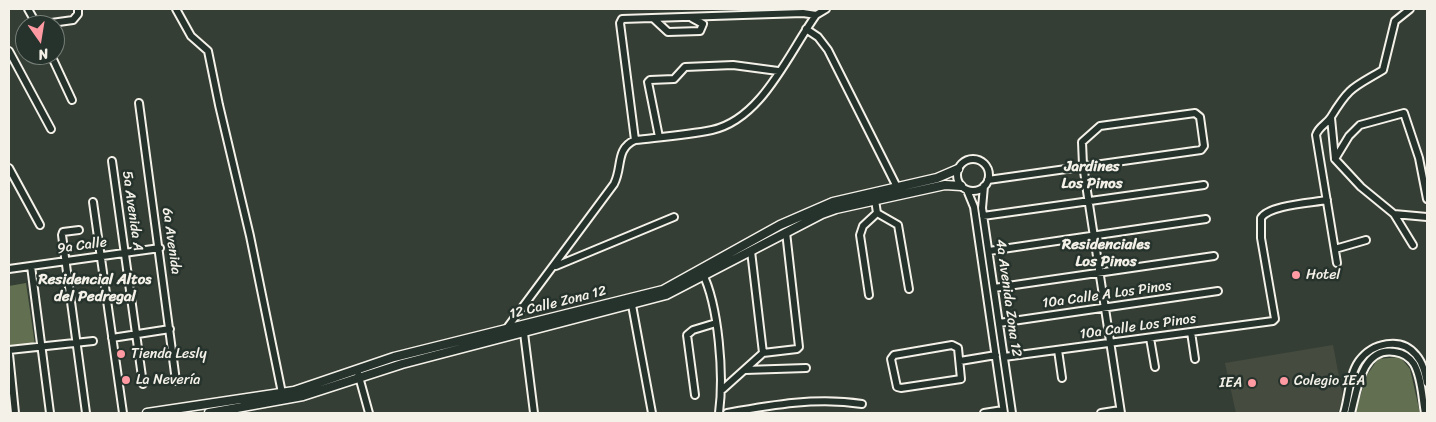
<!DOCTYPE html>
<meta charset="utf-8">
<style>
body{margin:0}
#map{position:relative;width:1436px;height:422px;overflow:hidden;background:#353e35;font-family:Sriracha,sans-serif}
canvas{display:block}
.frame{position:absolute;inset:0;border:10px solid #f4f1e8;pointer-events:none}
.north{position:absolute;left:15px;top:15px;width:50px;height:50px;box-sizing:border-box;background:#26332d;border:1px solid #787f78;border-radius:50%;rotate:167deg;font-size:14px;font-weight:700;line-height:20px;text-align:center;color:#f4f1e8}
.north::after{content:'';display:block;margin:auto;width:18px;height:22px;background:#ff9aa2;clip-path:polygon(50% 0,100% 100%,50% 72%,0 100%)}
</style>
<div id="map">
<canvas width="1436" height="422"></canvas>
<div class="frame"></div>
<div class="north">N</div>
</div>
<script>
const ctx = document.querySelector('canvas').getContext('2d');
ctx.lineJoin = 'round';
function fillPath(path, color) {
  ctx.fillStyle = color;
  ctx.fill(path, 'evenodd');
}
function trace(path, color, width, dash) {
  ctx.strokeStyle = color;
  ctx.lineWidth = width;
  ctx.lineCap = dash ? 'butt' : 'round';
  ctx.setLineDash(dash || []);
  ctx.stroke(path);
}
function drawText(font, color, halo, rows, align = 'center') {
  ctx.font = font + ' Sriracha,sans-serif';
  ctx.lineWidth = 5;
  ctx.setLineDash([]);
  ctx.textBaseline = 'middle';
  ctx.strokeStyle = halo;
  ctx.fillStyle = color;
  for (const [text, x, y, turn = 0] of rows) {
    ctx.save();
    ctx.translate(x, y);
    ctx.rotate((+turn || 0) * Math.PI / 180);
    ctx.textAlign = isNaN(turn) ? turn : align;
    if (halo) ctx.strokeText(text, 0, 0);
    ctx.fillText(text, 0, 0);
    ctx.restore();
  }
}
const built = new Path2D(`
 M1333,345L1343,398L1338,413H1236L1225,363Z`);
const green = new Path2D(`
 M26,283L35,345L9,348V286Z
 M1400,357L1410,369L1420,413H1355L1367,375L1378,359Z`);
const minor = new Path2D(`
 M28,9L37,25L73,20L78,14V9
 M176,9L191,36L208,51L219,105L250,236L282,393
 M654,19L668,32L700,31L703,24L692,18
 M806,29L818,37L828,50L897,187
 M9,51L51,129
 M51,55L72,100
 M139,103L176,381
 M1331,118L1335,159L1361,187L1394,214L1413,245
 M659,137L648,82L650,80L674,79L685,67L733,65L778,71
 M635,140L620,23L622,19L803,13L816,15
 M1335,159L1349,136L1360,125L1404,113L1419,158L1427,199
 M957 175a16 16 0 1 1 32 0a16 16 0 1 1-32 0Z
 M112,161L143,384
 M9,168L40,225
 M988,180L1201,150L1204,146L1200,117L1195,113L1100,126L1082,142L1083,165L1121,413
 M984,186L982,208L1012,413
 M967,190L974,207L1004,413
 M93,202L123,413
 M877,213L898,225L909,289
 M1394,214L1427,217
 M983,216L1204,185
 M79,230L63,232L62,235L86,413
 M1335,249L1366,240
 M751,251L763,353
 M989,251L1206,219
 M1337,263L1316,135C1319,126 1327,124 1331,117C1350,86 1353,88 1383,70L1395,21L1410,9
 M31,266L50,413
 M556,266L674,217
 M9,269L160,248
 M702,272C719,306 724,376 719,413
 M994,288L1214,256
 M869,295L860,235L863,226L877,213L875,200
 M632,305L652,413
 M999,323L1218,291
 M508,331L507,328L614,184C623,167 615,149 635,140C661,137 687,135 712,130C762,119 788,54 816,15L826,9
 M1191,332L1195,359
 M524,333L534,413
 M112,338L170,329
 M1150,338L1155,367
 M952,345L958,348L961,379L901,388L897,387L891,359L894,355Z
 M9,350L93,341
 M1058,350L1062,378
 M9,354L15,413
 M1004,357L1273,321L1275,319L1261,238V218C1269,205 1311,203 1327,200
 M960,361L996,355
 M745,370L806,368
 M358,373L369,413
 M723,389L763,353L797,349L799,347L786,232
 M695,395L687,335L693,330L716,323
 M727,413C772,405 816,397 862,404
 M984,413L1003,410
 M1101,413L1120,410
 M1344,413C1349,397 1349,375 1359,361C1372,343 1401,336 1416,355C1423,363 1425,373 1427,383
 M1351,413C1357,390 1362,346 1395,352C1403,353 1410,358 1414,364C1422,378 1422,398 1425,413`);
const tertiary = new Path2D(`
 M147,413L294,391L394,357L663,290L780,225L833,202L937,178L958,169
 M209,413L303,396L402,364L666,295L822,214L836,209L945,185L961,186`);
const markers = [
 [1296,275,5,"#ff9aa2"],
 [121,354,5,"#ff9aa2"],
 [126,380,5,"#ff9aa2"],
 [1284,381,5,"#ff9aa2"],
 [1252,383,5,"#ff9aa2"]
];
const streetNames = [
 ["5a Avenida A",132,211,82],
 ["6a Avenida",171,241,82],
 ["9a Calle",82,246,-8],
 ["10a Calle A Los Pinos",1107,295,-8],
 ["4a Avenida Zona 12",1008,298,82],
 ["12 Calle Zona 12",558,303,-14],
 ["10a Calle Los Pinos",1138,327,-8]
];
const poiNames = [
 ["Hotel",1306,275],
 ["Tienda Lesly",131,354],
 ["La Nevería",136,380],
 ["Colegio IEA",1294,381],
 ["IEA",1242,383,"right"]
];
const neighbourhoodNames = [
 ["Jardines",1092,167],
 ["Los Pinos",1092,184],
 ["Residenciales",1106,245],
 ["Los Pinos",1106,262],
 ["Residencial Altos",95,280],
 ["del Pedregal",95,297]
];
fillPath(built, '#464b3f');
fillPath(green, '#627051');
trace(minor, '#f4f1e8', 10);
trace(tertiary, '#f4f1e8', 11);
trace(minor, '#26332d', 6);
trace(tertiary, '#26332d', 8);
for (const [x, y, r, color] of markers) {
  const dot = new Path2D();
  dot.arc(x, y, r, 0, 2 * Math.PI);
  ctx.fillStyle = color;
  ctx.fill(dot);
  trace(dot, '#26332d', 2);
}
drawText('14px', '#f4f1e8', '#26332d', streetNames);
drawText('14px', '#f4f1e8', '#26332d', poiNames, 'left');
drawText('bold 15px', '#f4f1e8', '#26332d', neighbourhoodNames);
</script>
